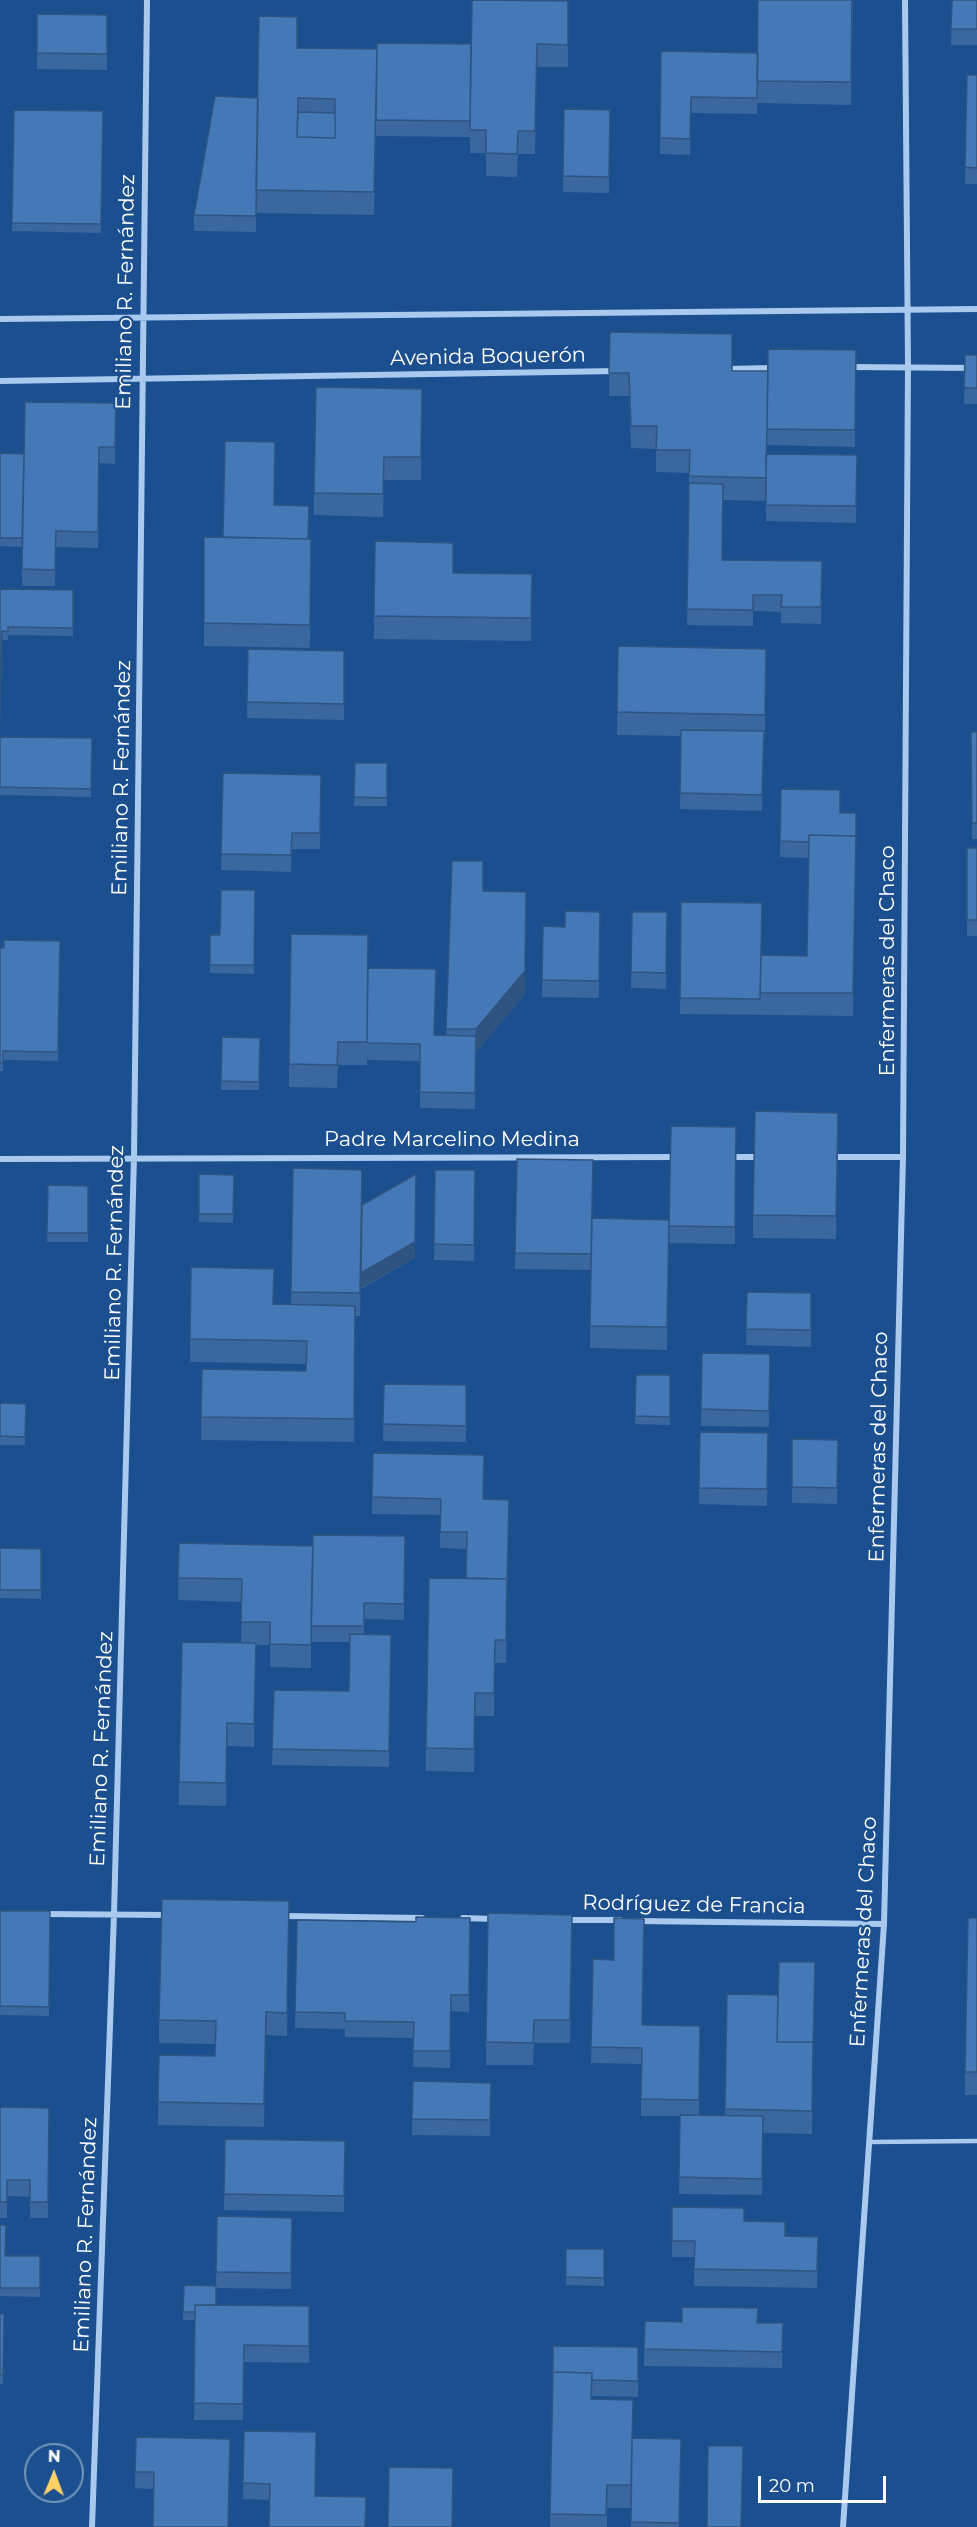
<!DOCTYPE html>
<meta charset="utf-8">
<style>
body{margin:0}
#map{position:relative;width:977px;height:2527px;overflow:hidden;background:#1b4f8f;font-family:Montserrat,sans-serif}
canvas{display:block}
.north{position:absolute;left:24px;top:2443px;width:60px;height:60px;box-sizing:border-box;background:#1b4f8f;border:2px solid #7695bc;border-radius:50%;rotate:1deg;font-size:16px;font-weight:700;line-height:24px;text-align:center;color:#fff}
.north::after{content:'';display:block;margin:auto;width:21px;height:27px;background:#ffd166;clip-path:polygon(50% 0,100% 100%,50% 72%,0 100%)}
.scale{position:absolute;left:758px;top:2476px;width:128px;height:27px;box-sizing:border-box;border:3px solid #fff;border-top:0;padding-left:8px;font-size:18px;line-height:21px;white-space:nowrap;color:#fff;-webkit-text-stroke:4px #1b4f8f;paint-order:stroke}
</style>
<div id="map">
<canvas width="977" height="2527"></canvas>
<div class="north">N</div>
<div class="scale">20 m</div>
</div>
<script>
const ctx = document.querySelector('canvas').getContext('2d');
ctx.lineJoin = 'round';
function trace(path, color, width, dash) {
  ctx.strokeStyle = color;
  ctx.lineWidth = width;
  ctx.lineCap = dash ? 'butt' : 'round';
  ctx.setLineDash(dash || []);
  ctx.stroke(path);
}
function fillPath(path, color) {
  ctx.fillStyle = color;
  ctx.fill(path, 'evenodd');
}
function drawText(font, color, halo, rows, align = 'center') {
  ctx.font = font + ' Montserrat,sans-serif';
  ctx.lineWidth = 4.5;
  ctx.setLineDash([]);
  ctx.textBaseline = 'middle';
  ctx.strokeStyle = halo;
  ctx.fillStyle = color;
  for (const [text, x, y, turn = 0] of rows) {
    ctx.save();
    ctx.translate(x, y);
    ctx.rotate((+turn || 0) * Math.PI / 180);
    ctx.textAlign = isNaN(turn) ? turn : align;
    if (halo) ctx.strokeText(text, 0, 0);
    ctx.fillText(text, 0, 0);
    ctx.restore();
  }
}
const lane = new Path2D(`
 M870,2142L977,2141`);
const street = new Path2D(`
 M0,319L977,309
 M849,367L977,368
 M726,369L773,368
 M0,381L617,371
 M730,1157H762
 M832,1157H903
 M0,1159L678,1157
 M43,1914L167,1915
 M283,1916L422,1918
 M463,1918L494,1919
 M565,1920H620
 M637,1921L884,1924
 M92,2527L114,1914L134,1156L147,0
 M843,2527L884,1924L903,1157L908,366L905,0`);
const wall = new Path2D(`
 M853,0L851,105L757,103V114L691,113L690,155L660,154L661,51L758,53Z
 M952,0H977V45H951Z
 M568,1V67H537L535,154H518L517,177L486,176V153H470V137L376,136L374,215L256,213V232L194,231V215L258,98L297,48L377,49L471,44Z
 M37,14L107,15V70L37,69Z
 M967,75H977V184H965Z
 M564,109L610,110L609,193L563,192Z
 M14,110L103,111L101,233L12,231Z
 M610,332L732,371H768L856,350L855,447L767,445V454L857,455L856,523L766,521V501L723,500L722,560L822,561L821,624L781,623V612L753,611V626L687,625L689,473L656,472V449L631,448L629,396H609Z
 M965,355H977V404H964Z
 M422,389L421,480H384L383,517L314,515V493Z
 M116,403L115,464L99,463L98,548L56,547L55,586H22V547L0,546V453L24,454Z
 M274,505L308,539H311L310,648L204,646V537H223Z
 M453,573L532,574L531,641L374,639V616Z
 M0,589L73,590V636L8,635V640H2L0,724Z
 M618,646L766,649L765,738H764L762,811L680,809L681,736L617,735Z
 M248,649L344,651V720L247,718Z
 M971,732H977V839H972Z
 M0,737L92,738L91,797L0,795Z
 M355,763H387V806H354Z
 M223,773L321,775L320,849H292L291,872L221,870Z
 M781,789L840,813H856L853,1016L680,1014L681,902L761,955L807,956L809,858L780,857Z
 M967,848H977V936H967Z
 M452,861L483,891L525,994L476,1052L475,1109L420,1108V1061L367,1060V1065H338L337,1088L289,1087V1064L368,968L435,1035L446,1036Z
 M255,890L254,974L210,973V935H220Z
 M600,912L599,998L542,997L543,926L565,927Z
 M632,912H667L666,989L631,988Z
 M60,941L58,1061L3,1060V1071H0V948Z
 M222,1037L260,1038L259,1090H221Z
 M671,1126L736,1127L735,1244L669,1243Z
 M838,1135L836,1239L753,1238V1215Z
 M517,1159L592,1218L669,1220L667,1350L590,1348L591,1270L515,1269Z
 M293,1168L362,1204L415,1258L361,1289L360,1316H355L354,1442L201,1440L202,1369L306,1371L307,1364L190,1362V1339L273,1304L291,1305Z
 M435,1170H475L474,1261L434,1260Z
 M199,1174L234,1175L233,1223L199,1222Z
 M48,1185L88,1186V1242H47Z
 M747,1292L811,1293V1347L746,1345Z
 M702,1353L770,1354L769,1427L701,1426Z
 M636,1375H670V1425L635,1424Z
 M384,1384L466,1385V1442L383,1441Z
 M0,1403L26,1404L25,1445H0Z
 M700,1432L768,1433L767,1506L699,1504Z
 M792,1439L838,1440L837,1504L792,1503Z
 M373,1453L484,1499L509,1500L506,1663H495L494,1716H475L474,1772L426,1771V1748L466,1578L467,1549L440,1548V1515L372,1514Z
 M405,1536L404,1620L364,1619V1634L391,1635L389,1767L272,1765L274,1690L349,1691L350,1642H311V1668L270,1667V1645H256L254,1747L227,1746L226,1806L179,1805V1782L241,1643L242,1602L178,1600L179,1543L313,1546Z
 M0,1548L41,1549V1599L0,1598Z
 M0,1911H50L49,2016L0,2015Z
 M470,1918L469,2012L451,2011L450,2068L413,2067L414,2038L345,2037V2029L295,2028L297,1920L416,1922Z
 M977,1918V2095H965V2072Z
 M289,1924L287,2036L266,2035L264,2127L158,2125L159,2055L215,2056V2044L159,2043V2020Z
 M572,1938L570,2043H534L533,2065H486V2042Z
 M593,1959L642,2025L700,2026L699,2115L725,2116L727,1994L778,1995L815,1962L812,2134L763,2133L762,2195L679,2194L680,2116H641V2064L591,2063Z
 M413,2081L491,2083L490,2136L412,2135Z
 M0,2107L49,2108L48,2218H30V2197L7,2196V2218H0Z
 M225,2139L345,2141L344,2212L224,2210Z
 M672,2207L744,2221L785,2236L818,2237L817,2288L694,2286V2257H672Z
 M217,2216L292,2218L291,2289L216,2288Z
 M0,2225L6,2256H40V2297L0,2296Z
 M566,2249H604V2286L566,2285Z
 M184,2285L216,2305L309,2306V2363L244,2362L243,2420H194L195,2320H183Z
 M0,2314H4L3,2384H0Z
 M645,2321L783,2323L782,2368L644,2366Z
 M553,2346L638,2347V2397L592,2396V2399L632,2438L681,2439L679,2527H631V2508H607V2527H550Z
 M244,2431L316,2432L270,2500L243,2499Z
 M136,2437L230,2439L153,2489L135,2488Z`);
const shadedWall = new Path2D(`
 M526,915L525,994L476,1052L475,1109L476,1029Z
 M416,1174L415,1258L361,1288L360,1316V1293L361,1273Z`);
const building = new Path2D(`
 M472,0L568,1V45L537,44L535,131H518L517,154L486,153V130H470Z
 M758,0H852L851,82L757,81Z
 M952,0H977V29H951Z
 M37,14L107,15V54L37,53Z
 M259,16L297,17V48L377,49L374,192L256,190ZM298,98L335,99V138L297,137Z
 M377,43L471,44L470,121L376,120Z
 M661,51L758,53L757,98L691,97L690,139L660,138Z
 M967,75H977V168L965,167Z
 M215,96L258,98L256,216L194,215Z
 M564,109L610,110L609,177L563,176Z
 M14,110L103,111L101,224L12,223Z
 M298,112L335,113V138L297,137Z
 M610,332L732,334V371H768L766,478L689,476L690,450H656L657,426H631L629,373H609Z
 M768,349L856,350L855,430L767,429Z
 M965,355H977V388H964Z
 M316,387L422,389L421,457H384L383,494L314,493Z
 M25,402L116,403L115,447H99L98,532L56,531L55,570L22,569Z
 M225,441L275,442L274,505L309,506L308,539L223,537Z
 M0,453L24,454L22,538H0Z
 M766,454L857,455L856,506L766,505Z
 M689,483L723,484L722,560L822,561L821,607H781L782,595H753V610L687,609Z
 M204,537L311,539L310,625L204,623Z
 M375,541L453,543V573L532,574L531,618L374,616Z
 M0,589L73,590V628L8,627V632L2,631L0,715Z
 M618,646L766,649L765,715L617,712Z
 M248,649L344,651V704L247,702Z
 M681,730L764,731L762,795L680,793Z
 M971,732H977V823H972Z
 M0,737L92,738L91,789L0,787Z
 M355,763H387V798L354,797Z
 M223,773L321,775L320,833H292L291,855L221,854Z
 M781,789L840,790V813H856V842V836L809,835V842L780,841Z
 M809,835L856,836L853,993H760L761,955L807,956Z
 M967,848H977V920H967Z
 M452,861H483V891L526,892L525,971L476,1029H446Z
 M221,890H255L254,965H210V935H220Z
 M681,902L762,903L760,999L680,998Z
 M565,911L600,912L599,981L542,980L543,926L565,927Z
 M632,912H667L666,973L631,972Z
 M291,934L368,935L367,1042H338L337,1065L289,1064Z
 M4,940L60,941L58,1052L3,1051V1063H0V948H4Z
 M368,968L436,969L434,1035L476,1036L475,1093L420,1092V1044L367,1043Z
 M222,1037L260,1038L259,1082L221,1081Z
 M755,1111L838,1113L836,1216L753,1215Z
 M671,1126L736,1127L735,1227L669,1226Z
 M517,1159L593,1160L591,1254L515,1253Z
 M293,1168L362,1170L360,1293L291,1292Z
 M435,1170H475L474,1245L434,1244Z
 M199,1174L234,1175L233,1214H199Z
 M416,1174L415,1242L361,1273L362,1205Z
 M48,1185L88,1186V1233H47Z
 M592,1218L669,1220L667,1327L590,1326Z
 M191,1267L274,1269L273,1304L355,1306L354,1419L201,1417L202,1369L306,1371L307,1341L190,1339Z
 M747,1292L811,1293V1330L746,1329Z
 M702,1353L770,1354L769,1411L701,1409Z
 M636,1375H670V1417L635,1416Z
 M384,1384L466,1385V1426L383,1424Z
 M0,1403L26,1404L25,1437L0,1436Z
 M700,1432L768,1433L767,1489L699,1488Z
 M792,1439L838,1440L837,1488L792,1487Z
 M373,1453L484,1455L483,1499L509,1500L507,1586V1579L466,1578L467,1532H440L441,1499L372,1497Z
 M313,1535L405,1536L404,1604L364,1603V1626H311Z
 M179,1543L313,1546L311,1645L270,1644V1622H241L242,1579L178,1578Z
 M0,1548L41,1549V1590H0Z
 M429,1578L507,1579L506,1640H495L494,1693H475L474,1749L426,1748Z
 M350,1634L391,1635L389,1751L272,1749L274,1690L349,1691Z
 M182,1642L256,1643L254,1724L227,1723L226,1783L179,1782Z
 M162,1899L289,1901L287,2013L266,2012L264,2104L158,2102L159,2055L215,2056L216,2021L159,2020Z
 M0,1911H50L49,2007L0,2006Z
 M488,1913L572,1915L570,2020H534L533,2043L486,2042Z
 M416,1917L470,1918L469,1995H451L450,2051H413L414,2022L345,2021V2013L295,2012L297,1920L416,1922Z
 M614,1918L644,1919L642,2025L700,2026L699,2100L641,2099L642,2048L591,2047L593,1959L614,1960Z
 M968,1918H977V2072H965Z
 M779,1962H815L813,2049V2042H777Z
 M727,1994L778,1995L777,2042H813L812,2111L725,2109Z
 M413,2081L491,2083L490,2120L412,2119Z
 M0,2107L49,2108L48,2202H30V2180H7V2202H0Z
 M680,2115L763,2116L762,2179L679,2177Z
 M225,2139L345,2141L344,2196L224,2194Z
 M672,2207L744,2208V2221L785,2222V2236L818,2237L817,2271L694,2269L695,2241H672Z
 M217,2216L292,2218L291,2273L216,2272Z
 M0,2225H6L5,2256H40V2288H0Z
 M566,2249H604V2278L566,2277Z
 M184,2285L216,2286V2305H195V2312H183Z
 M195,2305L309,2306V2346L244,2345L243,2404L194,2403Z
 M682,2307L758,2308L757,2323H783L782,2352L644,2349L645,2321L682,2322Z
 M0,2314H4L3,2375H0Z
 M553,2346L638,2347V2381L592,2380V2373L553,2372Z
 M553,2372L592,2373L591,2399L633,2400L631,2485H607L606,2515L550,2514Z
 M244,2431L316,2432L315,2496L366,2497L365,2527H269L270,2484L243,2483Z
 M136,2437L230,2439L228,2527H153L154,2472H135Z
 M632,2438L681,2439L679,2523L631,2522Z
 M708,2446H743L741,2527H707Z
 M389,2467L453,2468L452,2527H388Z`);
const streetNames = [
 ["Emiliano R. Fernández",126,292,-89],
 ["Avenida Boquerón",488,357,-1],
 ["Emiliano R. Fernández",122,778,-89],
 ["Enfermeras del Chaco",888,961,-90],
 ["Padre Marcelino Medina",452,1140],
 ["Emiliano R. Fernández",115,1263,-89],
 ["Enfermeras del Chaco",879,1447,-89],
 ["Emiliano R. Fernández",102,1749,-88],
 ["Rodríguez de Francia",694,1905,1],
 ["Enfermeras del Chaco",864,1932,-87],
 ["Emiliano R. Fernández",86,2235,-88]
];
trace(lane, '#a9c9ee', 4.5);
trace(street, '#a9c9ee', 6);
fillPath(wall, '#3a679d');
fillPath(shadedWall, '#305480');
fillPath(building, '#4478b7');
trace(building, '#305480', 1.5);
drawText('21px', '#fff', '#1b4f8f', streetNames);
</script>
